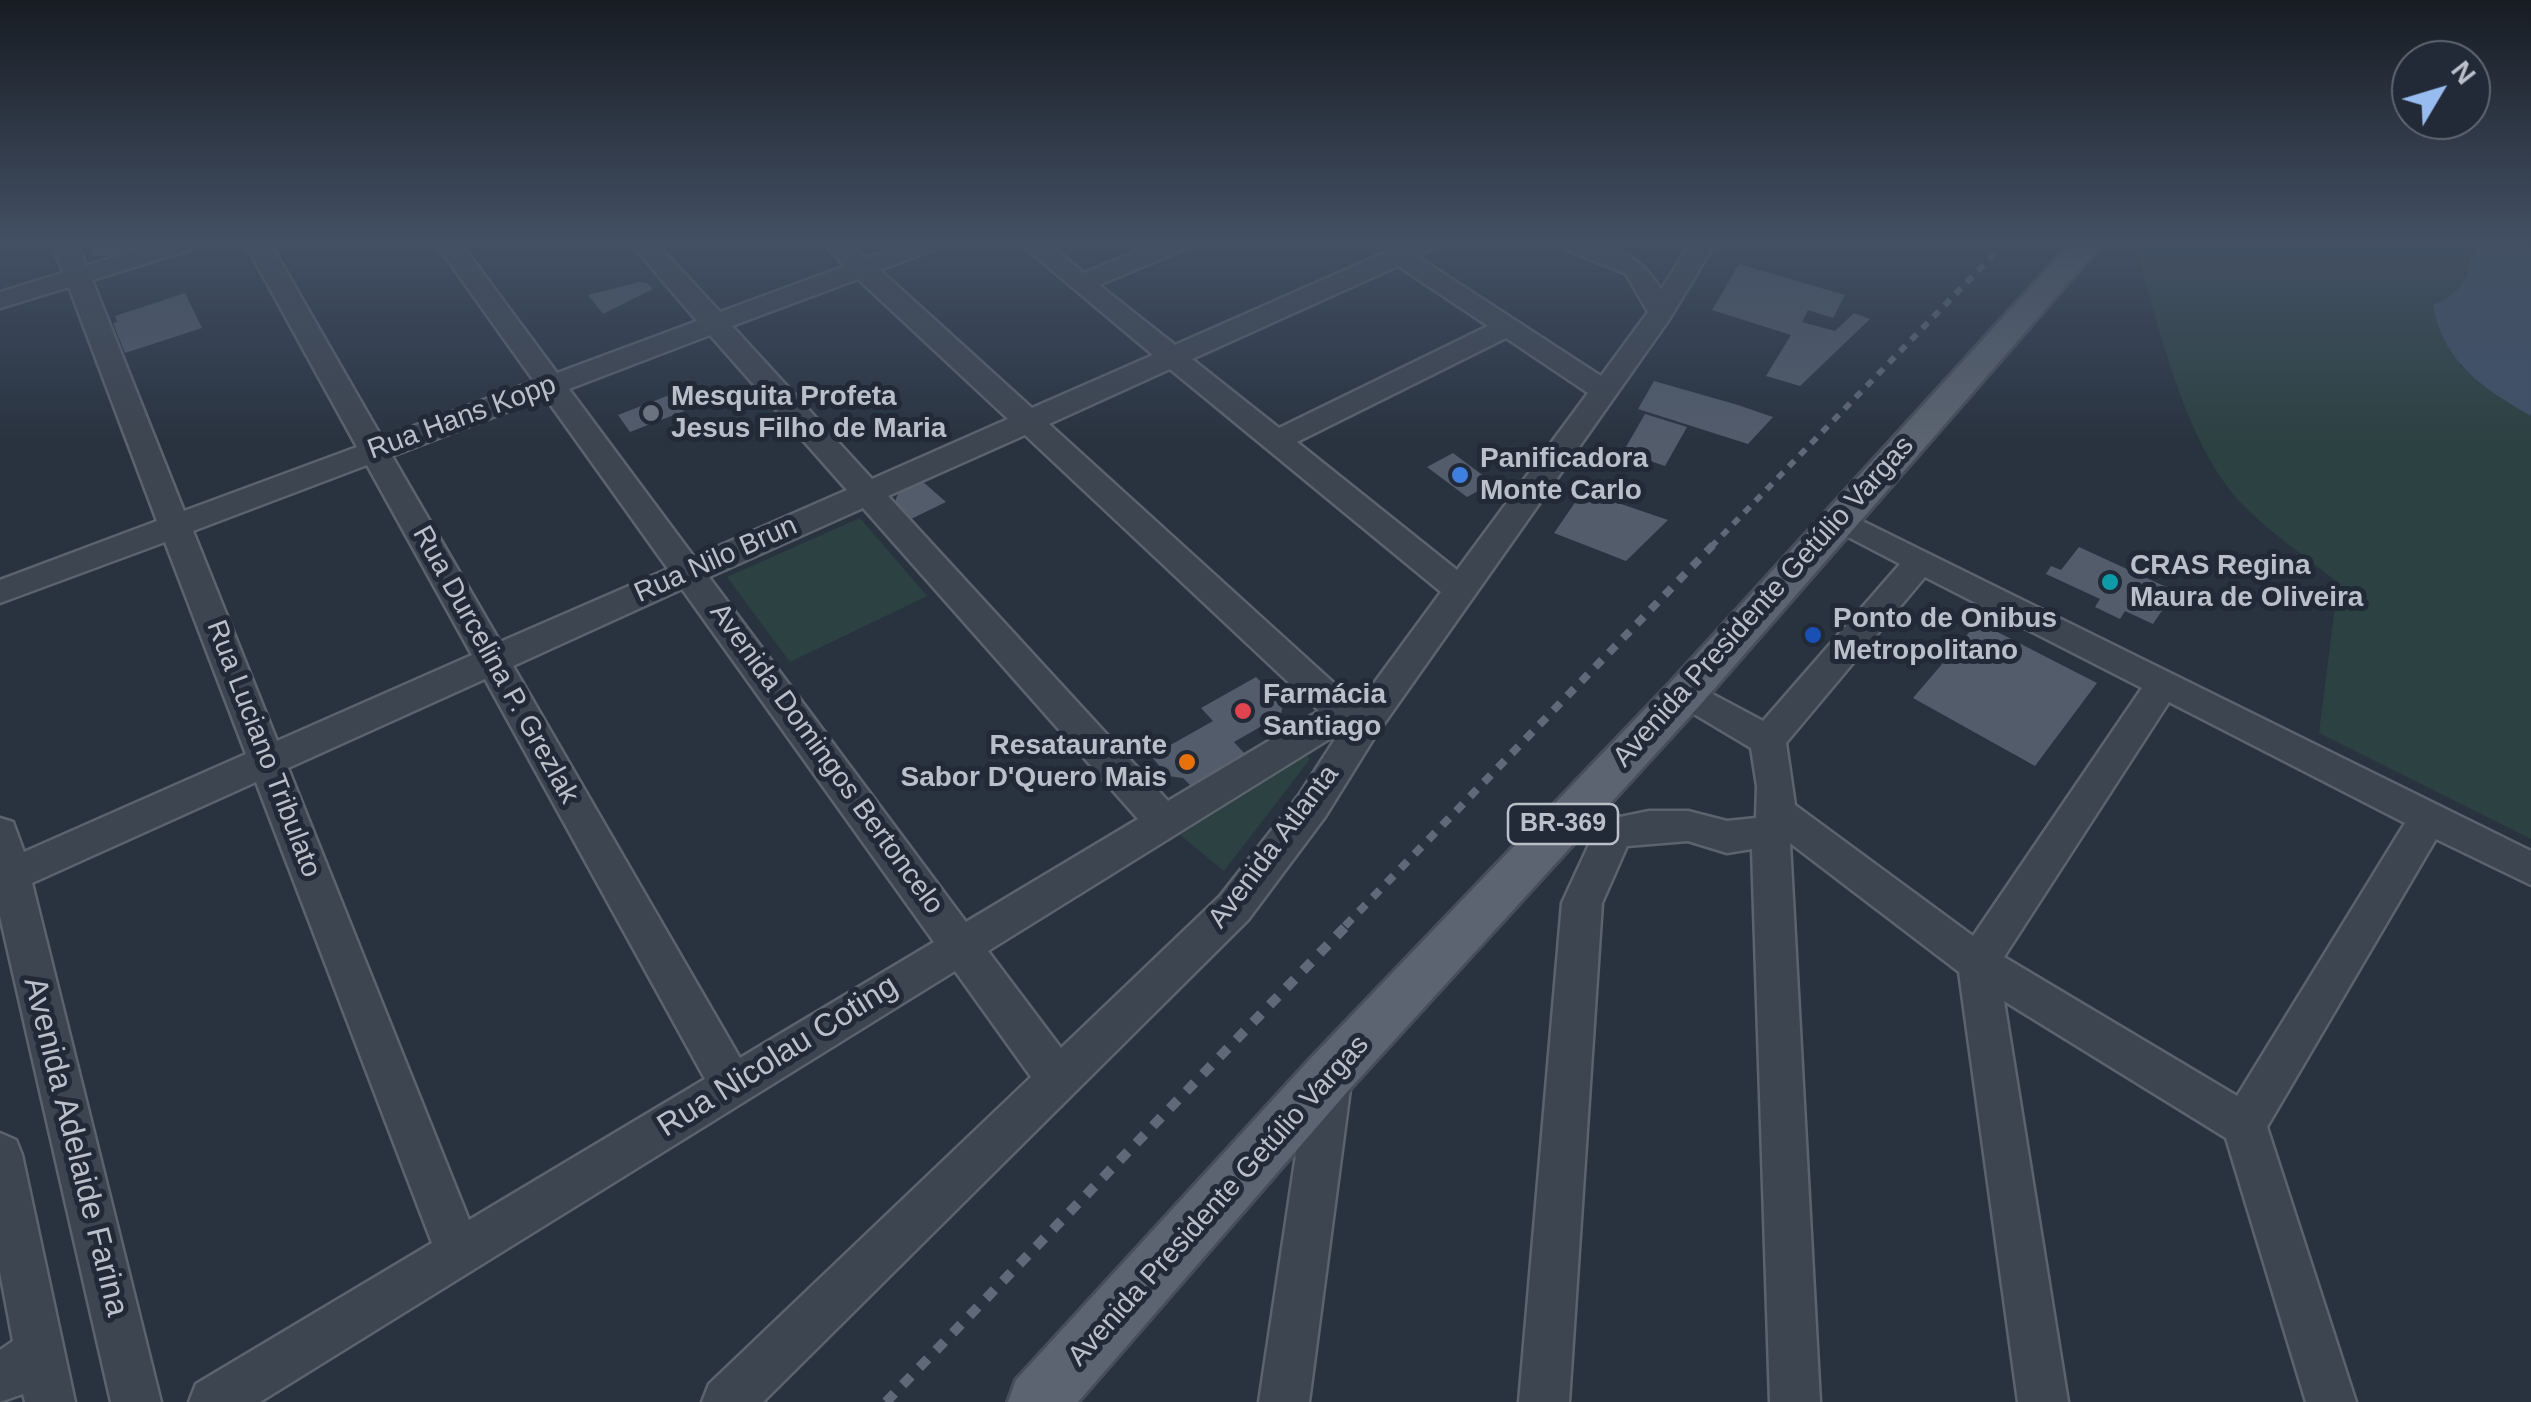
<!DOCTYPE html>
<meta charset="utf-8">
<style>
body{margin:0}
#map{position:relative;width:2531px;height:1402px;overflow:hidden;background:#293340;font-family:Arial,sans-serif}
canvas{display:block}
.north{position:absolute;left:2391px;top:40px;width:100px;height:100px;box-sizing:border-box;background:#212a36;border:2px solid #5e6671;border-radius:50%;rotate:52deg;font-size:28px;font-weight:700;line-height:40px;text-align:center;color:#bac0ca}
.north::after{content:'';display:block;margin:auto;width:35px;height:45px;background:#99bcf0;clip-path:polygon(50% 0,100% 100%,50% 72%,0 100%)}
</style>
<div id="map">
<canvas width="2531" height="1402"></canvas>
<div class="north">N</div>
</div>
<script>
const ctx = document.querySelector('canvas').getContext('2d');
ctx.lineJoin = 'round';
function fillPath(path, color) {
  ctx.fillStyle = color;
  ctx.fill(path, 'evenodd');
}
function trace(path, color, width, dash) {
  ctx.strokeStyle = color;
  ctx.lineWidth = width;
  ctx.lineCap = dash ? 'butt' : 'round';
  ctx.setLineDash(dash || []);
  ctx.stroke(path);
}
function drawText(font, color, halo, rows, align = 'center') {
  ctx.font = font + ' Arial,sans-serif';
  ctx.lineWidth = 10;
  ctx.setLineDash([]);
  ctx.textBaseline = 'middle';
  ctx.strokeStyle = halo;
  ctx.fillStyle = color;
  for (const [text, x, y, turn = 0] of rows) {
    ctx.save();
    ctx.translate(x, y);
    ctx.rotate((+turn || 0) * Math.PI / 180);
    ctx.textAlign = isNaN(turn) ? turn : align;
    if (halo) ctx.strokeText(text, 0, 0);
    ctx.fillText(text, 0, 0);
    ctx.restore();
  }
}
const green = new Path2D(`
 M2135,245H2481L2470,257V271L2456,295L2460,366L2531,416V839L2319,733L2338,583C2307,557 2271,534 2243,505C2185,446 2158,323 2135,245Z
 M860,518L927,596L790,662L727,577Z
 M1307,756L1310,759L1224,871L1180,835Z`);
const water = new Path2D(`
 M2481,245H2531V416C2482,388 2444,363 2433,305C2456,295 2469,283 2470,257Z`);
const building = new Path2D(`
 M89,245H133L134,248L108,256H93Z
 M1739,264L1845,295L1833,318L1808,310L1802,322L1835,331L1854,313L1870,319L1800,386L1766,376L1791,335L1712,310Z
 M639,282L647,283L653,289L603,314L588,295Z
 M185,293L202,328L125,353L113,323L117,322L115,316Z
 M1654,381L1738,405L1773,417L1748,444L1638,409Z
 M672,394L684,411L630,432L618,415Z
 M1645,414L1687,427L1665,466L1623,452Z
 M1453,453L1493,483L1467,497L1427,467Z
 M921,480L946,502L911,519L895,502L897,496L902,489Z
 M1583,491L1668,520L1626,561L1554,533Z
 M2079,547L2175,591L2153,624L2125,611L2120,619L2095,607L2100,599L2046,574L2051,566L2061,570Z
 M1978,622L2097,683L2035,766L1913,698Z
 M1256,677L1283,704L1281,715L1234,742L1245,754L1191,786L1183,778L1168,776L1151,756L1213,721L1201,708Z`);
const minor = new Path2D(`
 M53,245H78L86,266L153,245H193L190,250L92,280L184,511L357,447L246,245H271L382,438L534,381L437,245H462L557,373L697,321L632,245H658L720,312L845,266L825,245H852L866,258L900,245H936L933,250L880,270L1032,408L1153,355L1022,245H1050L1084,273L1151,245H1186L1183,250L1099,285L1175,345L1402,245H1436L1418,257L1601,376L1648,312L1626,274L1567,250L1564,245C1609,245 1637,249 1661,290L1689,245H1714L1670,318L1374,738L1325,817L1248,920L763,1402H702L709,1384L1031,1077L955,971L260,1402H189L196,1384L432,1243L256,782L32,883L161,1402H111L0,916V818L13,822L24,852L246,754L165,542L0,603V580L157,521L69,287L0,308V292L63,273ZM1398,266L1488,326L1279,428L1192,359ZM858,279L1008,419L872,479L732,326ZM710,335L847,490L694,557L569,389ZM1506,338L1588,393L1457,570L1297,442ZM1170,369L1441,592L1358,705L1049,424ZM545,397L668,569L500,642L392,456ZM1025,435L1319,711L1168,801L888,496ZM367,465L472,655L277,741L193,531ZM863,508L1138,819L966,922L709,577ZM682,589L934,942L740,1058L513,666ZM485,679L705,1079L469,1220L288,768ZM1339,733L1299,795L1220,896L1061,1048L988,951Z
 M1840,510L2531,851V885L2436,839L2267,1127L2356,1402H2306L2226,1138L2004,1001L2068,1402H2018L1959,972L1790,843L1820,1402H1770L1752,849L1727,853L1688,841L1627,846L1602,903L1569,1402H1519L1562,903L1592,838L1564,820L1558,809L1564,798L1577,794L1620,817L1649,811H1688L1727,821L1756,818L1757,786L1751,748L1674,702L1669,693L1674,684L1686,680L1763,721L1900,564L1829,527L1824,520L1829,513ZM1925,577L2142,688L1973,936L1795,805L1786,743ZM2169,702L2405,823L2237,1096L2004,957Z
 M1330,1054L1345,1060L1352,1074L1309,1402H1259L1308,1074L1315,1060Z
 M0,1133L16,1140L22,1155L75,1402H25L23,1394L0,1402V1350L13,1341L0,1272Z`);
const major = new Path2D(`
 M2069,245H2101L1701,704L1348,1091L1078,1402H1008L1016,1380L1312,1057L1671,682Z`);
const railFar2 = new Path2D(`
 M1711,547L2003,245`);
const railFar1 = new Path2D(`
 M1345,926L1713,545`);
const rail = new Path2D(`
 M886,1402L1348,924`);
const markers = [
 [651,413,10,"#6b7280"],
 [1460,475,10,"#3f7fe0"],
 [2110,582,10,"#0f9aa8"],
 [1813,635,10,"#1a4fb4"],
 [1243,711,10,"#e0444e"],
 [1187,762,10,"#e8710a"]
];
const shields = [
 [1563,824,110]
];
const shieldNames = [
 ["BR-369",1563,824]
];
const poiNames = [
 ["Mesquita Profeta",671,397],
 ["Jesus Filho de Maria",671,429],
 ["Panificadora",1480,459],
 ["Monte Carlo",1480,491],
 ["CRAS Regina",2130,566],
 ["Maura de Oliveira",2130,598],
 ["Ponto de Onibus",1833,619],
 ["Metropolitano",1833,651],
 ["Farmácia",1263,695],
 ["Santiago",1263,727],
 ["Resataurante",1167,746,"right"],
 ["Sabor D'Quero Mais",1167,778,"right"]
];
const streetNames = [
 ["Rua Hans Kopp",462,418,-20],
 ["Rua Nilo Brun",716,560,-24],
 ["Avenida Presidente Getúlio Vargas",1764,602,-48],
 ["Rua Durcelina P. Grezlak",495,665,61],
 ["Rua Luciano Tribulato",263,749,69],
 ["Avenida Domingos Bertoncelo",826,759,54],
 ["Avenida Atlanta",1274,847,-53],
 ["Avenida Presidente Getúlio Vargas",1219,1201,-48]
];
const nearStreetnames = [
 ["Rua Nicolau Coting",778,1057,-32],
 ["Avenida Adelaide Farina",75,1147,76]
];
fillPath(green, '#2c4142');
fillPath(water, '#405168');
fillPath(building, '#525c6b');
trace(minor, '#5b636d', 5);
trace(major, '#464e59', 6);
fillPath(minor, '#3d4550');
fillPath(major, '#5b6470');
trace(railFar2, '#5f6977', 6, [8, 8]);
trace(railFar1, '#5f6977', 8, [10, 10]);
trace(rail, '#5f6977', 10, [12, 12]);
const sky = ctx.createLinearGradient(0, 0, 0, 442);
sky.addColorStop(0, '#171c23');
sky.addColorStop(0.55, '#435064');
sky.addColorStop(1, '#43506400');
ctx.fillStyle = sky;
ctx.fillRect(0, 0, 2531, 442);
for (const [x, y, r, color] of markers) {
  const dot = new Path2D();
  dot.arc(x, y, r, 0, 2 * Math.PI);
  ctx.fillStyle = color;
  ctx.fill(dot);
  trace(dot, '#212a36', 4);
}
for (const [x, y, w] of shields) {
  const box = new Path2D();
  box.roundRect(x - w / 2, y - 20, w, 40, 8);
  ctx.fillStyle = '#212a36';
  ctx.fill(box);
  trace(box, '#bac0ca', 2.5);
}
drawText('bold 25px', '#bac0ca', null, shieldNames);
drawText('bold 28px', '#bac0ca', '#212a36', poiNames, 'left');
drawText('28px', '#bac0ca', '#212a36', streetNames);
drawText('32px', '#bac0ca', '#212a36', nearStreetnames);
</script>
